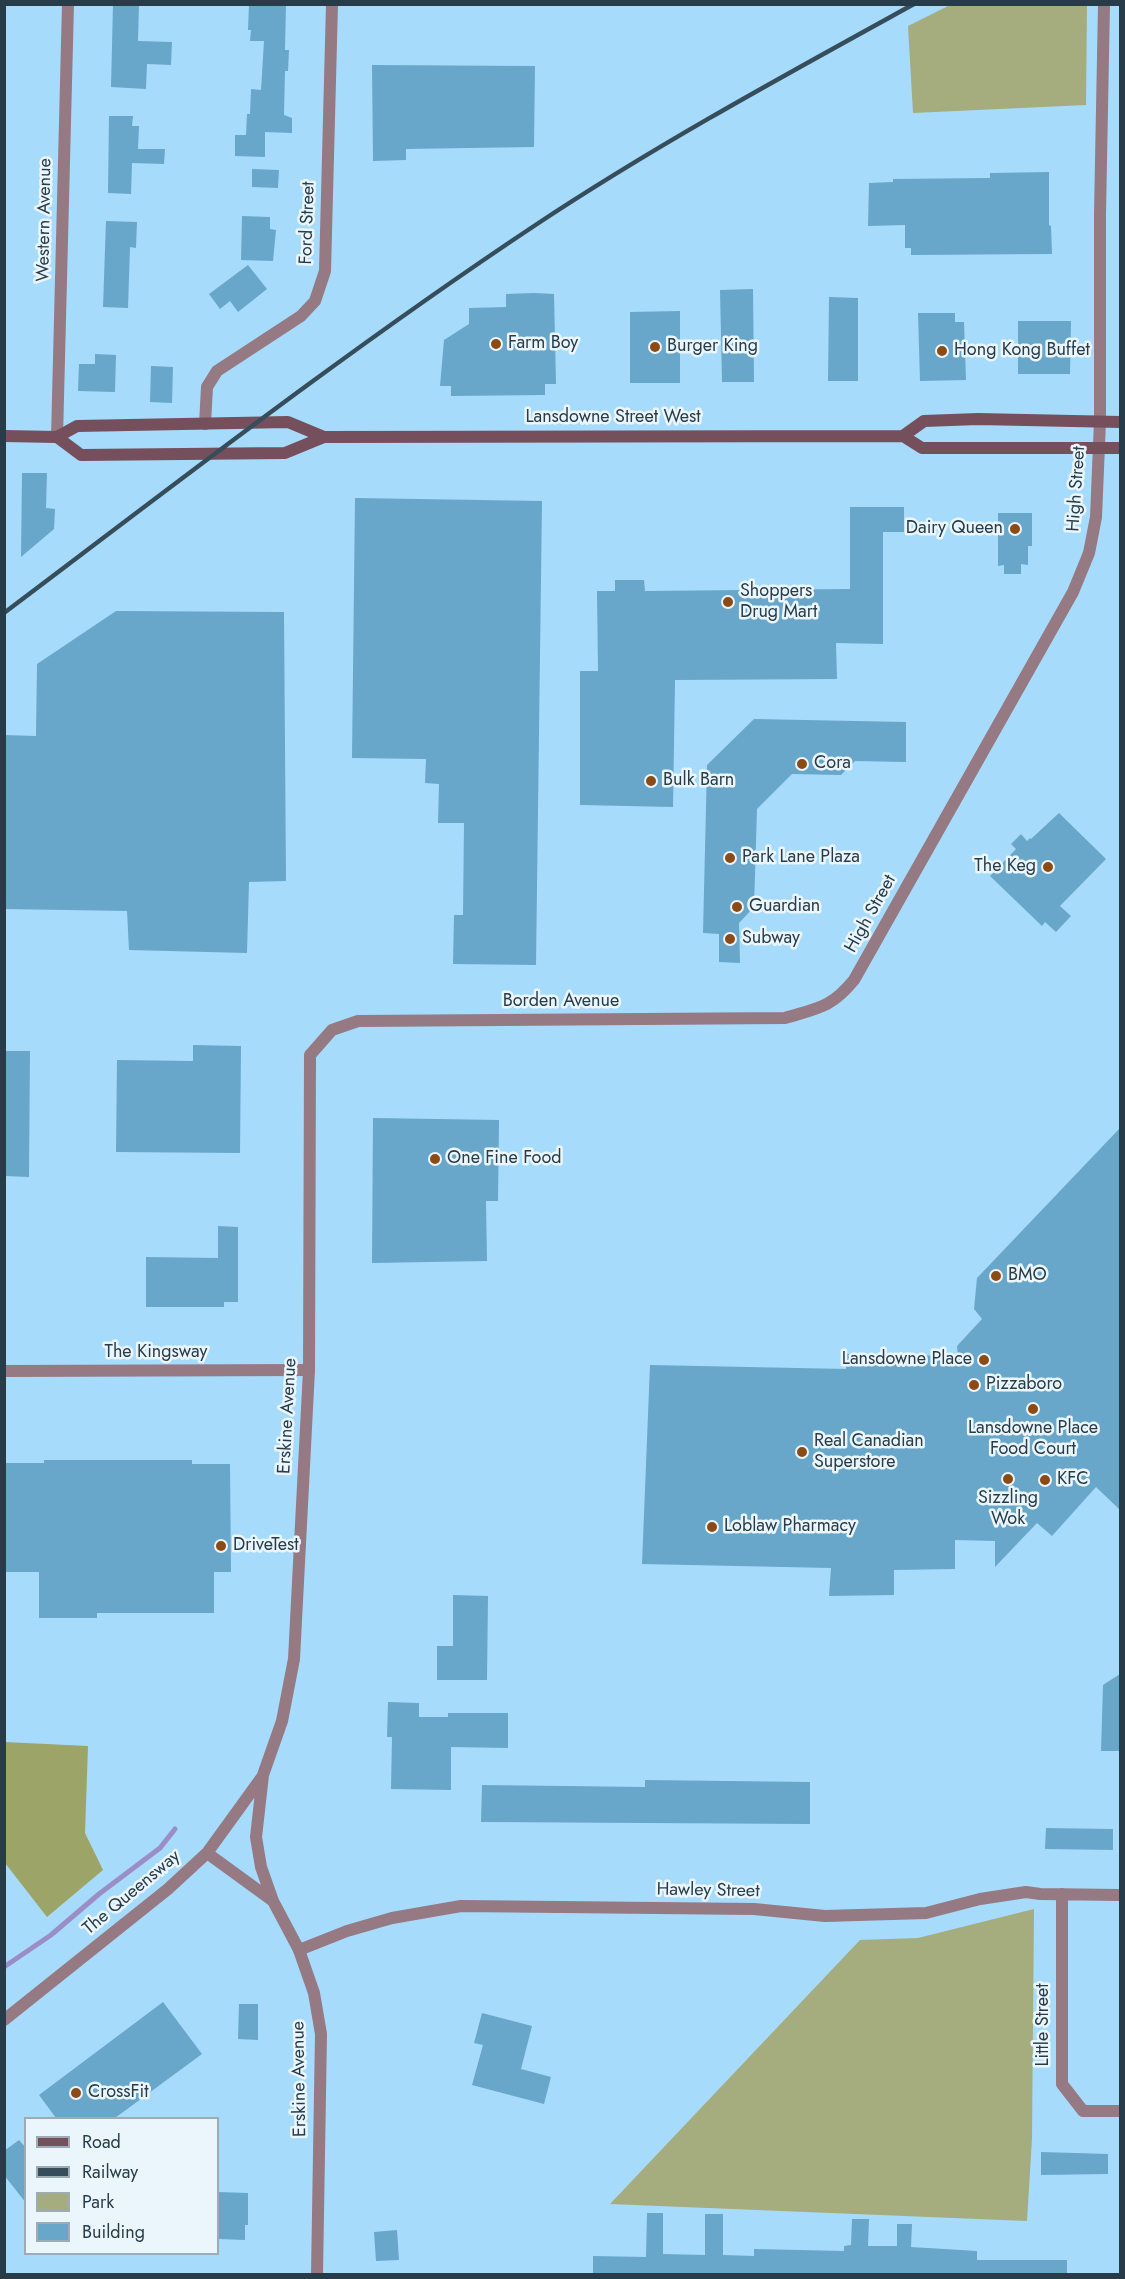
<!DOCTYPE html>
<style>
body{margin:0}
#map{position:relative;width:1125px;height:2279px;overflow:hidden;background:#a7dbfb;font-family:Jost,sans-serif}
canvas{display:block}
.frame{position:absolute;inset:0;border:6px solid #273c48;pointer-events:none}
.legend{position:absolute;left:24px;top:2117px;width:195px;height:138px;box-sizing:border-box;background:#ebf6fc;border:2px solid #9dacb4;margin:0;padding:8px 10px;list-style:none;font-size:18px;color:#273c48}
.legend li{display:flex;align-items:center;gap:12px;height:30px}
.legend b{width:30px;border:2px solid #9dacb4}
</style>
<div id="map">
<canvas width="1125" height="2279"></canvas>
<div class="frame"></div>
<ul class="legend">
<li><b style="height:8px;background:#764f5d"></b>Road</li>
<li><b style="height:8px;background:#364e5c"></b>Railway</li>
<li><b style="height:16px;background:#a5ac7e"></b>Park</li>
<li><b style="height:16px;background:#68a6ca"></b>Building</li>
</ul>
</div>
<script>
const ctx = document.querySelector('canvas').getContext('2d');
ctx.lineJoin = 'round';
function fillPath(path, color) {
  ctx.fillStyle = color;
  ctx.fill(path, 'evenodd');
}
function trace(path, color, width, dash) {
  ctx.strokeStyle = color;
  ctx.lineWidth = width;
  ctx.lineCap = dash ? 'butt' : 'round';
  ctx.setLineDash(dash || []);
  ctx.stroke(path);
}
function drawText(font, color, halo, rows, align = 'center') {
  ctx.font = font + ' Jost,sans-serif';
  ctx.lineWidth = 5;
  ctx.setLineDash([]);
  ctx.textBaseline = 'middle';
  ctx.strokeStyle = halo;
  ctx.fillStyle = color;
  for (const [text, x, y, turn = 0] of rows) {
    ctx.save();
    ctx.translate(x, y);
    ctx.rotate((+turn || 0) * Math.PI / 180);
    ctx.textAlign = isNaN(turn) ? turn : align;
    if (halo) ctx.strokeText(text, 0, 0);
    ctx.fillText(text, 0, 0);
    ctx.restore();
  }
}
const green = new Path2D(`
 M952,4L1087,5L1086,105L913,113L908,26Z
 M1034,1909L1032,2138L1027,2221L610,2204L860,1940L918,1938Z`);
const forest = new Path2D(`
 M4,1742L88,1746L85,1833L103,1870L47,1917L5,1863Z`);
const stream = new Path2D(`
 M4,1967L51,1935L99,1894L160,1848L175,1829`);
const building = new Path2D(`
 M113,4H139L138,41L172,42L171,65L147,64L146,89L111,87Z
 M249,4H286L285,50H289L288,71H285L284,115L292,118V133L265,132V157L235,156V135H246L247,114H250L251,89L261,90L264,41H250L251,30H248Z
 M372,65L535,66L534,147L406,149V160L373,161Z
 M109,116H133L132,126H139L138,149H165L164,164L132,163L131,194L108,193Z
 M252,169L279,170L278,188L252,187Z
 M1049,172V225L1051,226L1052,254L911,255V248H905V225L868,226L869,183L893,182V179L990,178V173Z
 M242,216L270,217V229L276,230L273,261L241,260Z
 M106,221L137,222L136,248L130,247L128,308L103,307Z
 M248,265L267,289L238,312L230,301L220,309L209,294Z
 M753,289L754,382H722L720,290Z
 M534,293L554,294L556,384H545V395L451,396V386H440L444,340L469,324V308L506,307V294Z
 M829,297L858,298V381H828Z
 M680,311V383H630V312Z
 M918,313H955V322H964L966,380L920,381Z
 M1018,321H1071L1070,374H1018Z
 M95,354L116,355L115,392L78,391L79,364H95Z
 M151,366L173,367L172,403L150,402Z
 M22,473H47L46,508L55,509L54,529L21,557Z
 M355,498L542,501L536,965L453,964L454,915H463L464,823H438L439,784L425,783L426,759L352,758Z
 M850,507H904V532H883V644L836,643L837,679L675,680L673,807L580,805V671H598L597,591H615V580H644L645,591L850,589Z
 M998,513H1032V546H1028V565L1021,564V574H1004V565L998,566Z
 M116,611L284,612L286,881L249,882L247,953L129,950L127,911L4,909V735L36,736L37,664Z
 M754,719L906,722V762L855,761L841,775L792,774L757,809L754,907L739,923L740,963L719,962V934L703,933L707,765Z
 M1059,813L1106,859L1060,906L1071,916L1056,932L1045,922L1042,926L990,876L1016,849L1011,844L1021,834L1027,841L1030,838L1031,839Z
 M193,1045L241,1046L240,1153L116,1152L117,1060L193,1061Z
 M4,1051H30L29,1177L4,1176Z
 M373,1118L499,1120L498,1201H486L487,1261L372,1263Z
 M1120,1128V1510L1096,1487L1052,1536L1037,1523L995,1567V1541L955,1540V1569L894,1570V1595L829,1596L831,1568L642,1564L650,1365L846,1369L847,1354L958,1356L957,1346L982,1319L974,1309L977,1278Z
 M218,1226L238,1227V1302H224V1307H146V1257L218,1258Z
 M44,1460H192V1464H230L231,1572H214V1613H97V1618H39V1572H4V1463H44Z
 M453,1595L488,1596L487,1680H437V1646H453Z
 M1120,1674V1751H1101L1103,1685Z
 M388,1702L419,1703V1717H448V1713H508V1748L451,1747V1790L391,1789L392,1737H387Z
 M645,1780L810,1782V1824L481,1822L482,1785L645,1787Z
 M1046,1828L1113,1829V1850L1045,1849Z
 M163,2002L202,2054L115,2118H56L39,2095Z
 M239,2004H258V2040L238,2039Z
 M482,2013L532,2026L521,2069L551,2077L544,2104L472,2085L483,2045L474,2043Z
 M19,2140L26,2148V2203L4,2175V2151Z
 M1041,2152L1108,2154V2174L1041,2175Z
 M218,2192L248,2193V2225H245V2240L218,2239Z
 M647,2213H663V2254L705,2255V2214H723V2255L754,2256V2249L844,2251V2246L851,2245L852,2219H869L868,2246H897V2224H912L911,2247L977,2251V2260H1067V2274H593V2256L646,2257Z
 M397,2230L399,2260L376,2261L374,2232Z`);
const minor = new Path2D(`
 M1100,421V214L1104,4
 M205,424L207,387L217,371L301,316L315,301L325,271L332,4
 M57,437L68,4
 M4,1371L309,1370
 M1062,1894V2084L1083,2111H1120
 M299,1950L347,1931L392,1918L461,1906L754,1909L825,1916L926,1913L980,1899L1026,1892L1040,1894L1120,1895`);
const tertiary = new Path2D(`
 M207,1853L273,1901L299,1950L314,1993L321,2034L317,2274
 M273,1901L261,1867L256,1837L263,1775L282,1721L294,1659L309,1370L310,1055L332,1030L358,1021L785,1018C818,1008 831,1008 854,980L1073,592L1089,553L1096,517L1100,421
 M4,2020L168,1889L207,1853L262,1777`);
const secondary = new Path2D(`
 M4,436L57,437L77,426L288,422L324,437
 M903,436L924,421L978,419L1120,422
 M57,437L81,455L285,453L324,437L903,436L922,448H1120`);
const rail = new Path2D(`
 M4,613C179,481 352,347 534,226C656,145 785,75 914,4`);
const markers = [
 [496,344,6,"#8c4b15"],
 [655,347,6,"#8c4b15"],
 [942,351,6,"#8c4b15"],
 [1015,529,6,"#8c4b15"],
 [728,602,6,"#8c4b15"],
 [802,764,6,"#8c4b15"],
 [651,781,6,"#8c4b15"],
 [730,858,6,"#8c4b15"],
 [1048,867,6,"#8c4b15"],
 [737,907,6,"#8c4b15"],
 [730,939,6,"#8c4b15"],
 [435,1159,6,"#8c4b15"],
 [996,1276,6,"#8c4b15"],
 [984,1360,6,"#8c4b15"],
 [974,1385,6,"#8c4b15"],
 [1033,1409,6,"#8c4b15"],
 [802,1452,6,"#8c4b15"],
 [1008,1479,6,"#8c4b15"],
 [1045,1480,6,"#8c4b15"],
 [712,1527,6,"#8c4b15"],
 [221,1546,6,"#8c4b15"],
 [76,2093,6,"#8c4b15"]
];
const streetNames = [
 ["Western Avenue",45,220,-89],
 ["Ford Street",308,223,-88],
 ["Lansdowne Street West",613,418],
 ["High Street",1077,489,-86],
 ["High Street",871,914,-61],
 ["Borden Avenue",561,1002],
 ["The Kingsway",156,1353],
 ["Erskine Avenue",288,1416,-87],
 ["Hawley Street",708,1891,1],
 ["The Queensway",132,1893,-40],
 ["Little Street",1044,2025,-90],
 ["Erskine Avenue",300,2079,-91]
];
const poiNames = [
 ["Farm Boy",508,344],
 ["Burger King",667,347],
 ["Hong Kong Buffet",954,351],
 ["Dairy Queen",1003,529,"right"],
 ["Shoppers",740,592],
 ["Drug Mart",740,613],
 ["Cora",814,764],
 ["Bulk Barn",663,781],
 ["Park Lane Plaza",742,858],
 ["The Keg",1036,867,"right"],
 ["Guardian",749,907],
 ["Subway",742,939],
 ["One Fine Food",447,1159],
 ["BMO",1008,1276],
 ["Lansdowne Place",972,1360,"right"],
 ["Pizzaboro",986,1385],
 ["Lansdowne Place",1033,1429,"center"],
 ["Food Court",1033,1450,"center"],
 ["Real Canadian",814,1442],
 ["Superstore",814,1463],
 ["KFC",1057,1480],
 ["Sizzling",1008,1499,"center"],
 ["Wok",1008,1520,"center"],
 ["Loblaw Pharmacy",724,1527],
 ["DriveTest",233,1546],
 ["CrossFit",88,2093]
];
fillPath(green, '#a5ac7e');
fillPath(forest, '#9ca467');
trace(stream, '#9b8dc6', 5);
fillPath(building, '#68a6ca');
trace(minor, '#957983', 12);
trace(tertiary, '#957983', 12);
trace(secondary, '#764f5d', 12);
trace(rail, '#364e5c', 4.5);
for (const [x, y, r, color] of markers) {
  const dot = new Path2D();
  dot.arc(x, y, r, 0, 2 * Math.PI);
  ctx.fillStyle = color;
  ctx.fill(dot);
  trace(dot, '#ebf6fc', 2);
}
drawText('18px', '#273c48', '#ebf6fc', streetNames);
drawText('18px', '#273c48', '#ebf6fc', poiNames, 'left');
</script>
